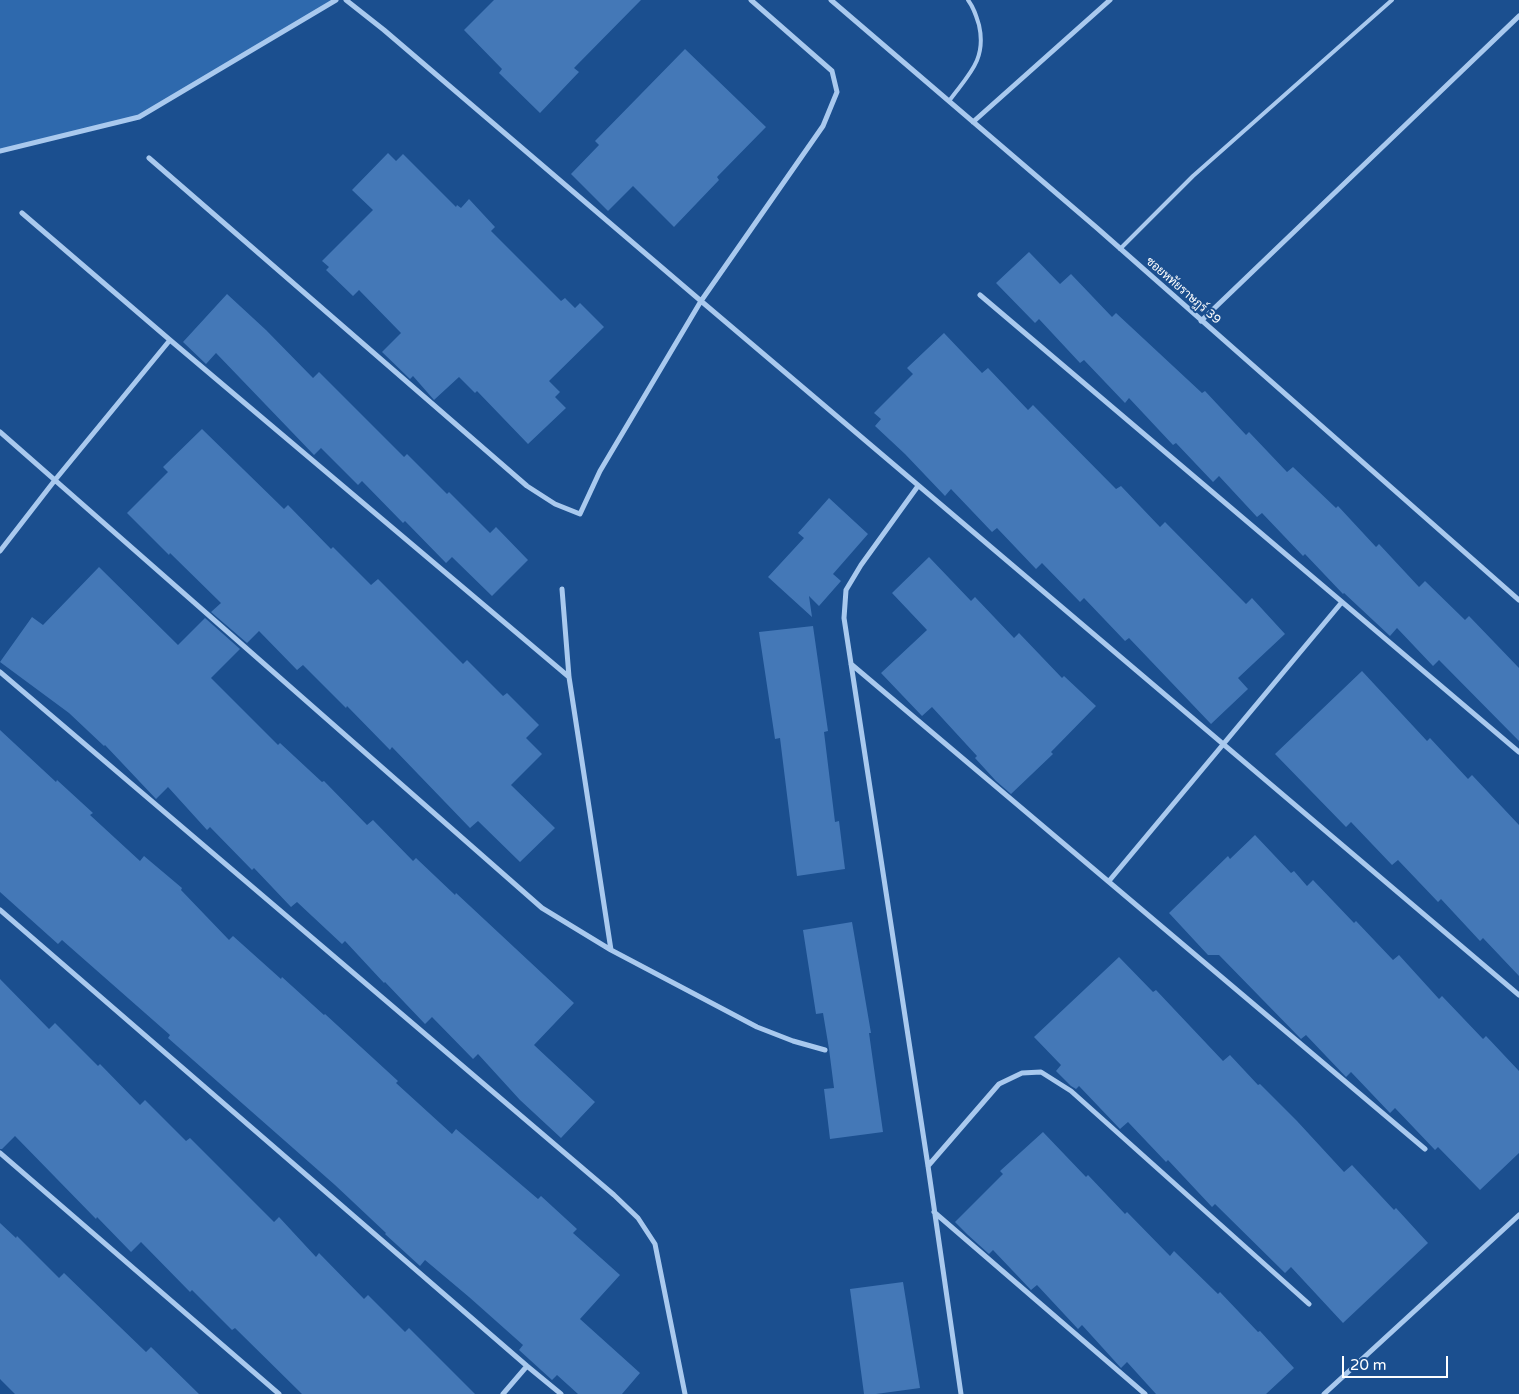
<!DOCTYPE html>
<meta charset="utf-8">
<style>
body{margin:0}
#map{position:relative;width:1519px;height:1394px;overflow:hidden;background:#1b4f8f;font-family:"Varela Round",sans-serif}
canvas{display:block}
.scale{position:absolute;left:1342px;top:1356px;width:106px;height:22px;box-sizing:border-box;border:2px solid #fff;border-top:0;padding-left:6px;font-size:15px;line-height:18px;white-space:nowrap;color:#fff;-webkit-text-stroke:4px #1b4f8f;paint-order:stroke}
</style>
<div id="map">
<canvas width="1519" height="1394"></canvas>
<div class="scale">20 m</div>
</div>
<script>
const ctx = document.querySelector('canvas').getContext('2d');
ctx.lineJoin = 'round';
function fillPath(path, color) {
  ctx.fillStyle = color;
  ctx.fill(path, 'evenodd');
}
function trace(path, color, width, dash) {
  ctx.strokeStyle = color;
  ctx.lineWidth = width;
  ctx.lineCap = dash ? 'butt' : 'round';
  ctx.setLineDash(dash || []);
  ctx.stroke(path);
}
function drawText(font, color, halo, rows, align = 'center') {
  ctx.font = font + ' "Varela Round",Sarabun,sans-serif';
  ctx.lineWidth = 4;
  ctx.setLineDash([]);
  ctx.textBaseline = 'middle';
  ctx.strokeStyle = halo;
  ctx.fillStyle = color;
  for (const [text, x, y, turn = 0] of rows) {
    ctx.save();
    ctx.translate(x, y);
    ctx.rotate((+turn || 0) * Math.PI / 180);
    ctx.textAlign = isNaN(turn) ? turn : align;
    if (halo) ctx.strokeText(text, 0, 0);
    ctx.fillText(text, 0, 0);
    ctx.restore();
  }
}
const green = new Path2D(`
 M0,0H336L139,117L0,151Z`);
const building = new Path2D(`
 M494,0H641L574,68L579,72L540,113L499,73L502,69L464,30Z
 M685,49L766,127L717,177L719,180L674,227L633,186L608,211L571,174L599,145L595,141Z
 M388,153L396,161L403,154L456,207L457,205L461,208L469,199L495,227L491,231L561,301L565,298L575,308L580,303L604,327L549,381L560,392L555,397L566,408L528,444L477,391L475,393L459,377L434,400L413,376L410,379L382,352L401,333L359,290L353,296L326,270L329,267L322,261L373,210L352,190Z
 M1029,252L1060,284L1071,274L1112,317L1116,313L1202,393L1205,391L1246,435L1249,432L1287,472L1293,467L1336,508L1338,506L1376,547L1379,544L1419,587L1425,581L1465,620L1469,616L1519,668V741L1439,660L1433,666L1397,628L1390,636L1344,593L1343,594L1305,554L1303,556L1262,513L1257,517L1219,476L1213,482L1176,443L1173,445L1129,398L1125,403L1084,360L1080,363L1039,319L1035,323L996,283Z
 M227,294L266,330L313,378L319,372L404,457L407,454L447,494L449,492L490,533L496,527L528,560L492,596L452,557L446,563L405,521L403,523L362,481L358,485L321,448L314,455L216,353L206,364L183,342Z
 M944,333L982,373L988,368L1028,410L1033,405L1116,489L1121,486L1160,527L1165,522L1246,604L1252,598L1285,634L1238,678L1248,689L1211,724L1129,638L1125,641L1084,598L1080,602L1042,563L1036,569L997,528L992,532L951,489L945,496L905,454L875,426L881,419L874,413L913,374L907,368Z
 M202,429L284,509L288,505L331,549L333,547L371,585L378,579L463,664L467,660L503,696L507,693L539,725L526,738L542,754L511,785L555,828L520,862L478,821L470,828L392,747L390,750L347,706L346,708L303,665L297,670L259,631L247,643L211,612L221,603L170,553L169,555L127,513L168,472L163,467Z
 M829,498L868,534L833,574L841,581L819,606L809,596L812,617L768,577L804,538L798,533Z
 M929,557L971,601L975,597L1014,638L1019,633L1062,678L1064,676L1096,706L1051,752L1053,754L1011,794L996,781L975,758L977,756L932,707L922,716L881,673L927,630L892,593Z
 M99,567L178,645L205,618L240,649L211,678L278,745L280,743L322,782L324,781L367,825L373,820L413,861L416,858L455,895L456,893L574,1003L534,1045L595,1102L561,1138L520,1100L478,1054L473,1059L432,1017L425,1024L385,982L384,983L345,941L342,944L297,902L291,907L254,868L252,870L210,827L207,830L168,787L156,799L105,745L104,746L69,713L0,662L32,617L43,625Z
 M813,626L828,731L824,732L835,822L839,821L845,869L797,876L780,738L775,739L759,632Z
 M1362,671L1427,741L1430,738L1468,779L1472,775L1519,825V976L1483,938L1480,941L1441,899L1438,902L1398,860L1392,865L1351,822L1346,827L1275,754Z
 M0,730L56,782L57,780L93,813L90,815L140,861L144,856L182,888L181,890L229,940L233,936L281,979L282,977L324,1015L325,1014L398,1081L396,1083L452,1134L456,1129L538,1199L541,1196L577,1229L573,1233L620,1275L580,1319L640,1373L622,1394H578L557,1375L552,1380L519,1350L523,1345L469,1297L425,1260L420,1266L385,1234L386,1233L335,1185L168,1038L170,1035L62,940L58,944L0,892Z
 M1255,835L1291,873L1294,871L1307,886L1313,880L1354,923L1356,921L1393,960L1399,955L1439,999L1442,996L1483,1039L1486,1036L1519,1071V1153L1480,1190L1438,1147L1435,1150L1395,1108L1390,1113L1351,1072L1346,1077L1306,1035L1301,1039L1219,955H1208L1169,913L1228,856L1230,859Z
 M852,922L871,1033H869L883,1132L830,1139L824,1089L834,1088L829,1049L823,1013L816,1014L803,930Z
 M1119,957L1153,992L1156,990L1223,1061L1230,1055L1258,1085L1260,1084L1297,1121L1344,1172L1352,1165L1394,1210L1396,1208L1428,1243L1343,1323L1291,1267L1285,1273L1215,1204L1212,1207L1168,1160L1166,1162L1128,1122L1120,1129L1079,1086L1076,1089L1071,1086L1056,1071L1061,1065L1034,1037Z
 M0,979L49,1029L55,1023L98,1066L100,1064L140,1105L145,1100L186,1141L190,1138L274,1222L279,1217L316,1257L319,1253L364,1299L368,1295L405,1332L409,1328L475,1394H302L235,1328L232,1330L192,1290L190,1292L141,1242L131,1252L97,1217L96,1219L15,1136L2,1149H0Z
 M1043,1132L1086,1177L1088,1175L1125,1214L1127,1212L1170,1256L1174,1251L1218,1294L1220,1292L1258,1332L1260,1331L1294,1368L1266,1394H1156L1127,1362L1121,1368L1082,1325L1078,1329L1037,1285L1031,1290L993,1250L989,1254L968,1235L955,1222L1003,1174L1000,1171Z
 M0,1223L16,1238L17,1236L59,1278L64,1273L146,1352L151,1347L199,1394H15L0,1379Z
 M903,1282L920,1388L876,1394H864L850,1289Z`);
const service = new Path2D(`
 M949,101C968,75 987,60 979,25C976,15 974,8 968,0
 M1120,249L1193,176L1392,0`);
const minor = new Path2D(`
 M346,0L384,30L701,301L1519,995
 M831,0L1097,228L1519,600
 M973,122L1110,0
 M0,151L139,117L336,0
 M149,158L527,486L555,504L580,514L600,471L701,301L823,126L837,92L832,71L751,0
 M22,213L170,340L569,677
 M980,295L1519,752
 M1201,321L1519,16
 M0,432L542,908L611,950L757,1027L793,1041L825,1050
 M918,486L861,565L846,590L844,618L928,1166L961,1394
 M0,551L55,480L170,340
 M562,589L569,677L611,950
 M851,664L1425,1149
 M0,672L614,1195L638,1218L655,1244L685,1394
 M1109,881L1342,602
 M0,910L527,1366L561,1394
 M0,1153L279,1394
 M928,1166L999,1084L1022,1073L1041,1072L1071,1091L1309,1304
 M934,1212L1145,1394
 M503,1394L527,1366
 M1324,1394L1519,1215`);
const streetNames = [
 ["ซอยหทัยราษฎร์ 39",1183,291,41]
];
fillPath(green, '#2e69ad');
fillPath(building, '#4478b7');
trace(service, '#a9c9ee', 4);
trace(minor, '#a9c9ee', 5);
drawText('12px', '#fff', '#1b4f8f', streetNames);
</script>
